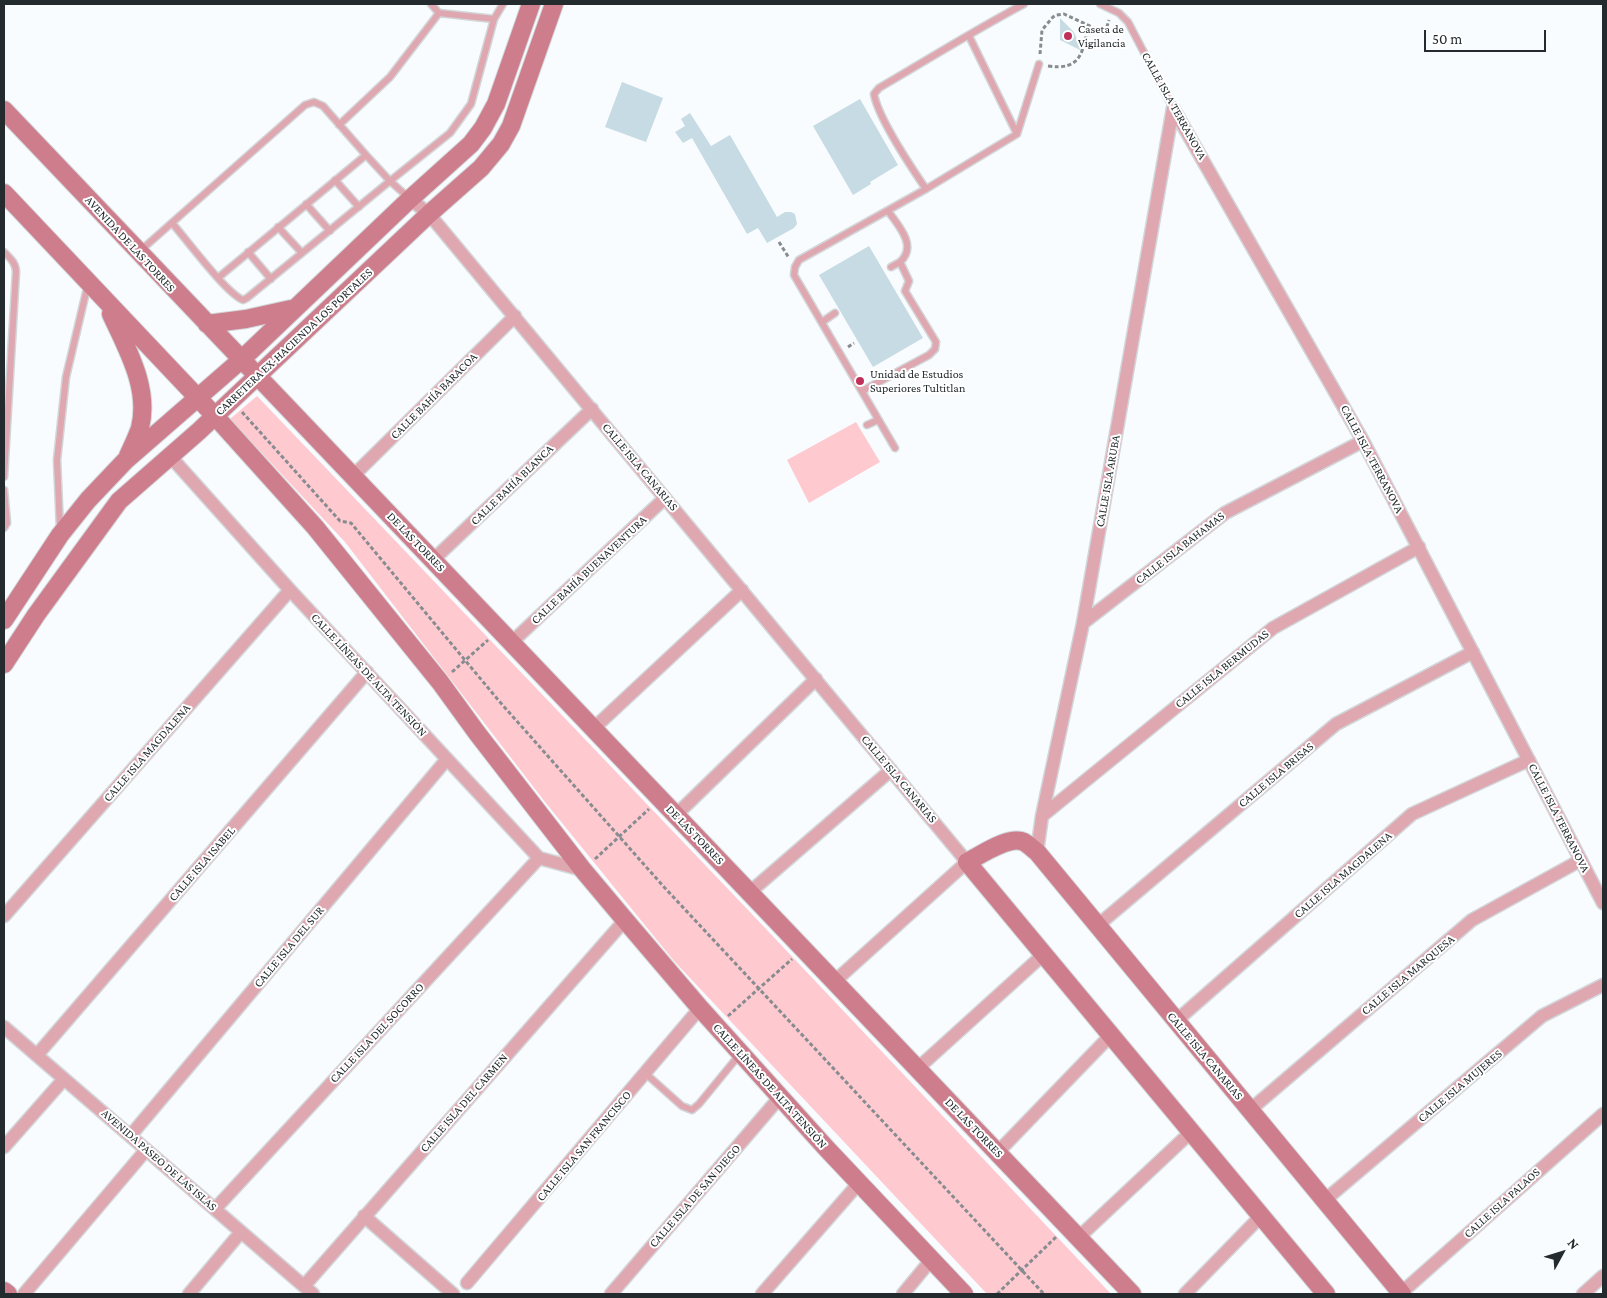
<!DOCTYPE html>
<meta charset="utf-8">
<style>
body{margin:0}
#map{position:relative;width:1607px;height:1298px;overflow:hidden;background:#f8fcfe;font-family:"Crimson Pro",serif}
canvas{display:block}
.frame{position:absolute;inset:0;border:5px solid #232b2e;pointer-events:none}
.north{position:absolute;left:1537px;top:1228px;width:50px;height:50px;-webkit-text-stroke:4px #fff;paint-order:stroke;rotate:51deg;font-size:14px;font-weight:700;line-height:20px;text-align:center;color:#232b2e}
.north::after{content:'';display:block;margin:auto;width:18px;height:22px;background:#232b2e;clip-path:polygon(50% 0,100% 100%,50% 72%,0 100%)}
.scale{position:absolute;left:1424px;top:30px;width:122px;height:22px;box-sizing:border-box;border:2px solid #232b2e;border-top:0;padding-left:6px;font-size:15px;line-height:18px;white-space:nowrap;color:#232b2e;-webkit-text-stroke:4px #fff;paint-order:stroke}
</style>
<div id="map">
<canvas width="1607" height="1298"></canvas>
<div class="frame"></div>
<div class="north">N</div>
<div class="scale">50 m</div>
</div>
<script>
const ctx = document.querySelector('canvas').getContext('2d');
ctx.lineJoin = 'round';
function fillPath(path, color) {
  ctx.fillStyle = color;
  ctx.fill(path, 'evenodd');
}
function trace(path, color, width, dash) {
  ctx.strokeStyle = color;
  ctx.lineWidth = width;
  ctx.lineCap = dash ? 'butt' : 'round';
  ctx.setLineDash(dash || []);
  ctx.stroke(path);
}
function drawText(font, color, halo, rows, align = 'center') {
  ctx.font = font + ' "Crimson Pro",serif';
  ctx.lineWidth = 4;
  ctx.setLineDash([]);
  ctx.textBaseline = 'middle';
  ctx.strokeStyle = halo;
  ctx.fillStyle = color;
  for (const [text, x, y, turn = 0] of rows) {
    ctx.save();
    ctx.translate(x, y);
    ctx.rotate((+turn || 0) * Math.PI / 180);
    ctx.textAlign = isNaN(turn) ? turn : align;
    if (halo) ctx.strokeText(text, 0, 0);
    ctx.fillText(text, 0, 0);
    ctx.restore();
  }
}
const green = new Path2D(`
 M257,396L749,911L1111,1294H987L674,961L545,802L345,542L230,419Z
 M856,422L880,462L809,503L787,460Z`);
const building = new Path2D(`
 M1060,18L1074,32L1082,51L1060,40Z
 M622,82L663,98L646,142L605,127Z
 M860,99L898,165L870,182L871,184L853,195L813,126Z
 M690,113L711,146L730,135L777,217L785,212H791L795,214L797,224L794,228L767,243L758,228L747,234L692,138L683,143L675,132L685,126L681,119Z
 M869,246L923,338L873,367L819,275Z`);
const path = new Path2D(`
 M1040,54L1042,30L1053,17L1056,15L1064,14L1105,33L1109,20
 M1048,66C1081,71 1083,52 1088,26
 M779,242L789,258
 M848,347L854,343
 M242,412L340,521L351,523L499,701L664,887L1044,1294
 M452,672L488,640
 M595,859L649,809
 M728,1016L792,959
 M997,1294L1056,1237`);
const lane = new Path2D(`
 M431,4L439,13
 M1100,4L1119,13L1128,22L1173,108
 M969,36L1017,134L926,189C911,167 878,118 874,94L879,88C927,60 975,30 1024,4
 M339,125L390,77L439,13L494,19L503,4
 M1017,134L1039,64
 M335,180L359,207
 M409,198L390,181L450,133L471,104L494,19
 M306,204L330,231
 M172,223C187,240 225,292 243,300L247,298L390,181L366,155
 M278,227L302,253
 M140,251L305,105L314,102L323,106L366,155L219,277
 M4,252C10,258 16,263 16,272L4,477
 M248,252L271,279
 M891,267L900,262
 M822,322L835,313
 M862,391L929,355L935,349L936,342L905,291L909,281L900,262C918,246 898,225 888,211
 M867,425L878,420
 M895,448L794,275L795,267L799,260L926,189
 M4,490L7,523L4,528
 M60,529L57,460L66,377L88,284
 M645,1073L682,1106L692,1110L699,1104L740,1054`);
const street = new Path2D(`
 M1173,108L1363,441L1603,903
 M410,199L429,214L967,862L835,981
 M170,456L290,590L539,858L583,870
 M353,476L515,316
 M433,560L592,409
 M1083,623L1225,513L1363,441
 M512,642L665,498
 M594,728L742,590
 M676,815L816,679
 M1042,816L1273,628L1419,547
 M1037,852L1042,816L1083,623L1173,108
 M750,892L891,770
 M4,916L290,590
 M1097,926L1336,724L1473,652
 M1176,1021L1412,814L1529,760
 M4,1027L313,1294
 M37,1055L367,672
 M917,1069L1044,954
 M1250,1110L1472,920L1581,860
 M131,1135L447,759
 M4,1147L64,1079
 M997,1153L1111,1035
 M1325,1200L1542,1016L1603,985
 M215,1209L539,858
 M364,1216L453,1294
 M1078,1238L1191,1132
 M467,1283L700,1008
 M304,1286L625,920
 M1401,1293L1603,1114
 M24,1294L146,1150
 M189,1294L241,1232
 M611,1294L780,1097
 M762,1294L859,1183
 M903,1294L931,1260
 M1185,1294L1261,1216
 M1583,1294L1603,1276`);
const secondary = new Path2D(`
 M4,110L1132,1294
 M4,193L215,416L315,527L440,682L477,733L583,870L625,920L700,1008L827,1149L964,1294
 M111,314C127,349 150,388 140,428C137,437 132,447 128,456
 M207,324L246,319L291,309
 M4,620L60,535L88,500L125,461L241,360L410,199L471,144L483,128L496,104L531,4
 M4,664L36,615L119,501L199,431L429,214L481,168L501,144L511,126L554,4
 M4,1291L8,1294
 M1326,1294L967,862C981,855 1009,835 1024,842C1028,844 1033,849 1037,852L1402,1294`);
const markers = [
 [1068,36,5,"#bf305a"],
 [860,381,5,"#bf305a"]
];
const poiNames = [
 ["Caseta de",1078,29],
 ["Vigilancia",1078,43],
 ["Unidad de Estudios",870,374],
 ["Superiores Tultitlan",870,388]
];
const streetNames = [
 ["CALLE ISLA TERRANOVA",1174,106,61],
 ["AVENIDA DE LAS TORRES",130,244,47],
 ["CARRETERA EX-HACIENDA LOS PORTALES",294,342,-43],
 ["CALLE BAHÍA BARACOA",434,396,-45],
 ["CALLE ISLA TERRANOVA",1372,459,62],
 ["CALLE ISLA CANARIAS",640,467,50],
 ["CALLE ISLA ARUBA",1108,481,-80],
 ["CALLE BAHÍA BLANCA",512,485,-44],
 ["DE LAS TORRES",416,542,46],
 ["CALLE ISLA BAHAMAS",1180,548,-38],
 ["CALLE BAHÍA BUENAVENTURA",589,570,-43],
 ["CALLE ISLA BERMUDAS",1222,669,-39],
 ["CALLE LÍNEAS DE ALTA TENSIÓN",369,675,47],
 ["CALLE ISLA MAGDALENA",147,753,-49],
 ["CALLE ISLA BRISAS",1276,775,-40],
 ["CALLE ISLA CANARIAS",899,779,50],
 ["CALLE ISLA TERRANOVA",1559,818,63],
 ["DE LAS TORRES",695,835,46],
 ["CALLE ISLA ISABEL",202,864,-49],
 ["CALLE ISLA MAGDALENA",1343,875,-41],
 ["CALLE ISLA DEL SUR",289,947,-50],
 ["CALLE ISLA MARQUESA",1408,975,-40],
 ["CALLE ISLA DEL SOCORRO",377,1033,-47],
 ["CALLE ISLA CANARIAS",1205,1056,50],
 ["CALLE LÍNEAS DE ALTA TENSIÓN",770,1086,48],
 ["CALLE ISLA MUJERES",1460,1086,-40],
 ["CALLE ISLA DEL CARMEN",464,1103,-49],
 ["DE LAS TORRES",974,1128,46],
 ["CALLE ISLA SAN FRANCISCO",584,1146,-50],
 ["AVENIDA PASEO DE LAS ISLAS",159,1160,41],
 ["CALLE ISLA DE SAN DIEGO",695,1196,-49],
 ["CALLE ISLA PALAOS",1502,1203,-42]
];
fillPath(green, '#ffc9d0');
fillPath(building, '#c6dbe3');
trace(lane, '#d2d6d9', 9);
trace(street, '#d2d6d9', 15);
trace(secondary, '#d2d6d9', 20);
trace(path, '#868c8f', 3, [4, 2.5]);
trace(lane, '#dfa7b0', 6);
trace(street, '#dfa7b0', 12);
trace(secondary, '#cd7d8b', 18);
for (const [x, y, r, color] of markers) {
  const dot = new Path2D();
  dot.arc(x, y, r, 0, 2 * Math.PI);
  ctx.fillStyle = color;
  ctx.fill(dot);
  trace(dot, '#fff', 2);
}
drawText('12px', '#232b2e', '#fff', poiNames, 'left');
drawText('12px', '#232b2e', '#fff', streetNames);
</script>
